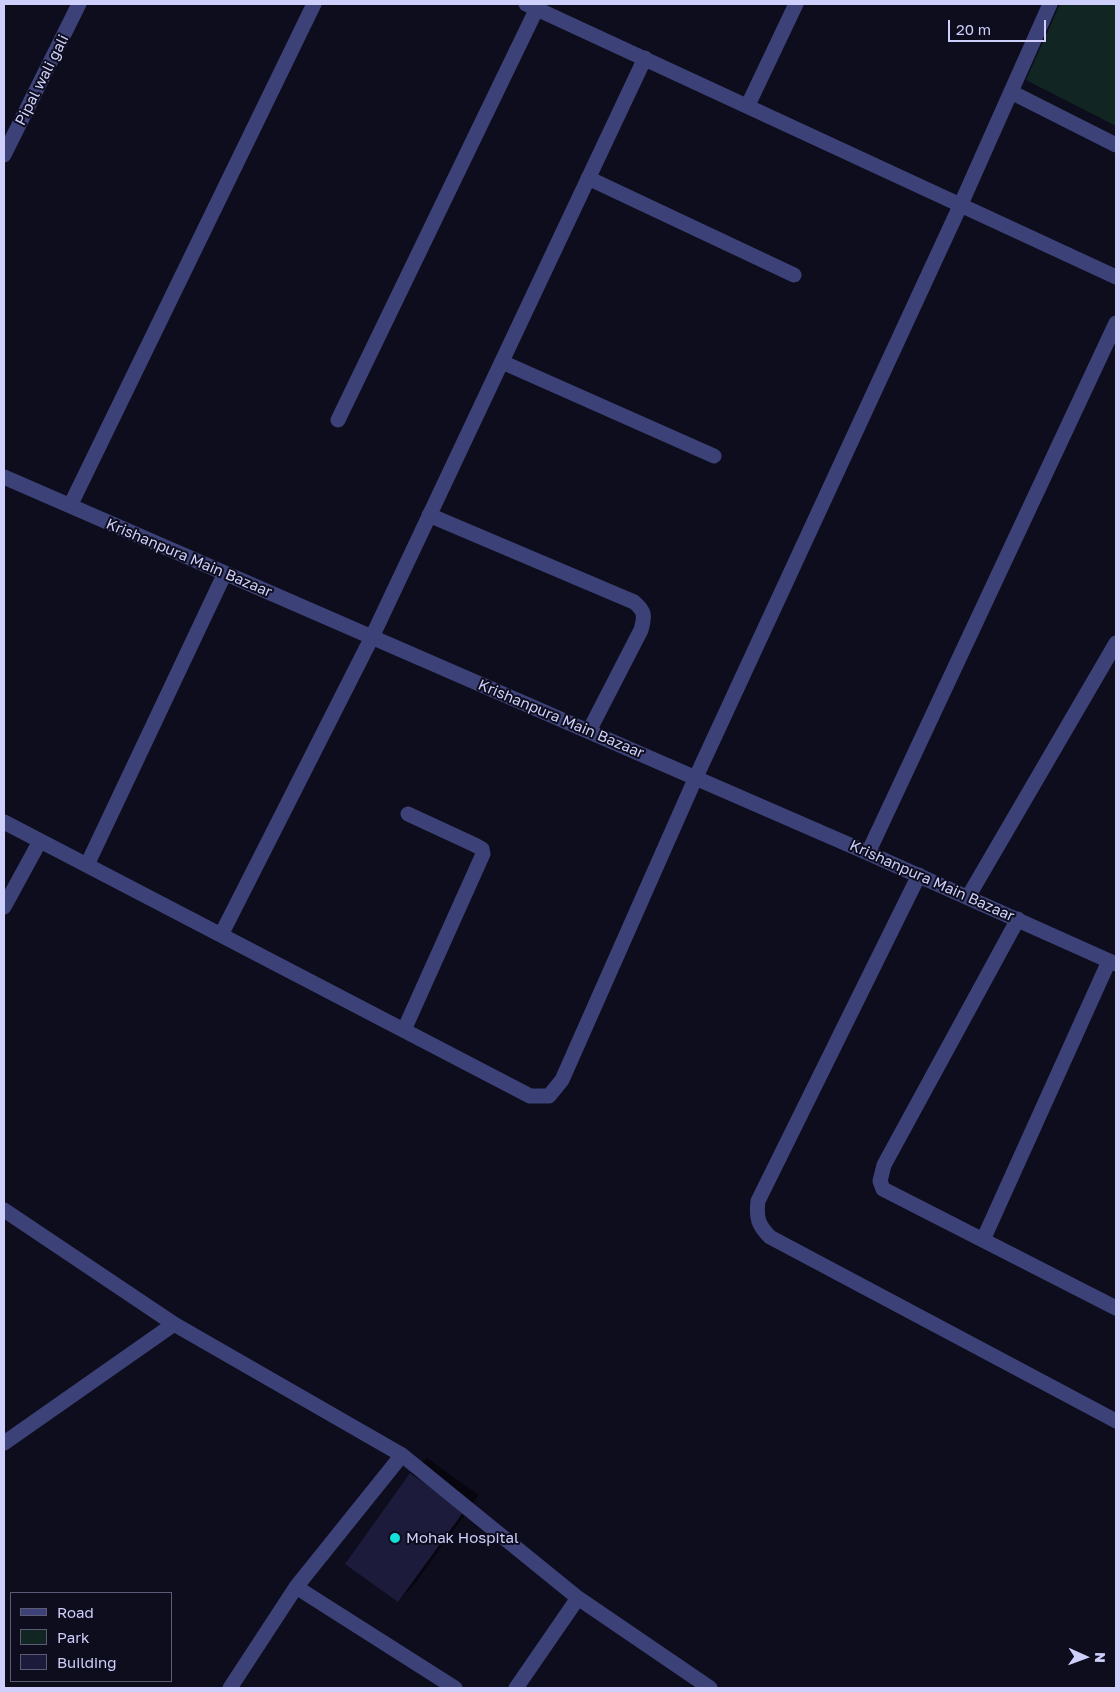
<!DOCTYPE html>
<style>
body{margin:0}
#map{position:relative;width:1120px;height:1692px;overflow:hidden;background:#0e0d1d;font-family:"Golos Text",sans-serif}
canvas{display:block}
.frame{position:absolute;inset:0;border:5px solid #cecffb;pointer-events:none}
.legend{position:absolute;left:10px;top:1592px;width:162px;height:90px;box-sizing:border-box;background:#0e0d1d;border:1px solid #5b5b76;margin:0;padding:6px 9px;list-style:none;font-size:15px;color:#cecffb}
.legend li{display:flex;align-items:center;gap:10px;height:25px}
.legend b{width:25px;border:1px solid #5b5b76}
.north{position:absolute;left:1060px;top:1632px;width:50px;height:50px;-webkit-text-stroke:4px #0e0d1d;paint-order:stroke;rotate:92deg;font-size:14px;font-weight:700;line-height:20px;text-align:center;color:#cecffb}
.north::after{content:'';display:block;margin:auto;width:18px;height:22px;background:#cecffb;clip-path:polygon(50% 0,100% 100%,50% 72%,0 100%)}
.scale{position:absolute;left:948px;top:20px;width:98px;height:22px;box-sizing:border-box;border:2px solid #cecffb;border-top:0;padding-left:6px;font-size:15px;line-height:18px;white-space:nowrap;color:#cecffb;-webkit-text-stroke:4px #0e0d1d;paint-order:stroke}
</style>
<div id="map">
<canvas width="1120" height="1692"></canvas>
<div class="frame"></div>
<ul class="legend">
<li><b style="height:6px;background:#3c4278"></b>Road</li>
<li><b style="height:14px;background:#112623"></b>Park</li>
<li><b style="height:14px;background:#1d1b3c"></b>Building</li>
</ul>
<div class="north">N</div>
<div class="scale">20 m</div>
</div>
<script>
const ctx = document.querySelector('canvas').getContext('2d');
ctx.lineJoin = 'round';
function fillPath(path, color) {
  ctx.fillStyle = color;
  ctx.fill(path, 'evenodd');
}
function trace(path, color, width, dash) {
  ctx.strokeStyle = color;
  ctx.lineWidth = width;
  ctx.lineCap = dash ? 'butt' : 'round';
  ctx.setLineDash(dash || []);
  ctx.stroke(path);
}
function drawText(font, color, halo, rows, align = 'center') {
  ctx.font = font + ' "Golos Text",sans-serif';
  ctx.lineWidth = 4;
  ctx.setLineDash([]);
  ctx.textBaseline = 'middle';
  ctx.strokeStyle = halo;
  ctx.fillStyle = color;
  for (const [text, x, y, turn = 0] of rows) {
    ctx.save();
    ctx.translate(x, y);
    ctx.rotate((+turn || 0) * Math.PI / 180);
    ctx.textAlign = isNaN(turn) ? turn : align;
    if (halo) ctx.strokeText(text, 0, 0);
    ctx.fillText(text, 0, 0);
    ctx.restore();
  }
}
const green = new Path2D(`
 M1060,4H1116V126L1026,80Z`);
const shadow = new Path2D(`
 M427,1458L479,1495L414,1585L398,1601L346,1563L411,1473Z`);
const building = new Path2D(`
 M410,1473L464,1511L398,1602L345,1564Z`);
const minor = new Path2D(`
 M526,4L1116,277
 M1011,92L1116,145
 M748,105L796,4
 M4,155L79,4
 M588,178L794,275
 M502,362L714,456
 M338,420L539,4
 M4,477L868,853L1116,964
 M70,506L314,4
 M429,515L634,602C645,611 645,616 641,630L589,731
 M4,822L530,1096H549L562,1080L696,777L961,204L1050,4
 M868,853L1116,323
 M87,865L225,573
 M919,875L758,1201C756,1218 758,1225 770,1237L1116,1421
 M968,897L1116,643
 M4,907L40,841
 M1018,919L884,1165L880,1181L883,1189L1116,1308
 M221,935L372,637L645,58
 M404,1030L483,854L482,849L475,845L408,814
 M4,1210L174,1324L402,1455L578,1598L710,1688
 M983,1240L1109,961
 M4,1443L174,1324
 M296,1587L455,1688
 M230,1688L296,1587L402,1455
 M516,1688L578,1598`);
const markers = [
 [395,1538,6,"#13e1d9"]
];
const streetNames = [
 ["Pipal wali gali",42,80,-63],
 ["Krishanpura Main Bazaar",189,558,23],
 ["Krishanpura Main Bazaar",561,719,23],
 ["Krishanpura Main Bazaar",932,881,24]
];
const poiNames = [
 ["Mohak Hospital",406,1538]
];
fillPath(green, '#112623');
fillPath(shadow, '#0007');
fillPath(building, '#1d1b3c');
trace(minor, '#3c4278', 15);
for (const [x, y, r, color] of markers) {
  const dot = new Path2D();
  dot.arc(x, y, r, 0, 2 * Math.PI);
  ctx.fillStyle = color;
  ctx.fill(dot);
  trace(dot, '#0e0d1d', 2);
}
drawText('15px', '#cecffb', '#0e0d1d', streetNames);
drawText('15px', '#cecffb', '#0e0d1d', poiNames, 'left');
</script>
